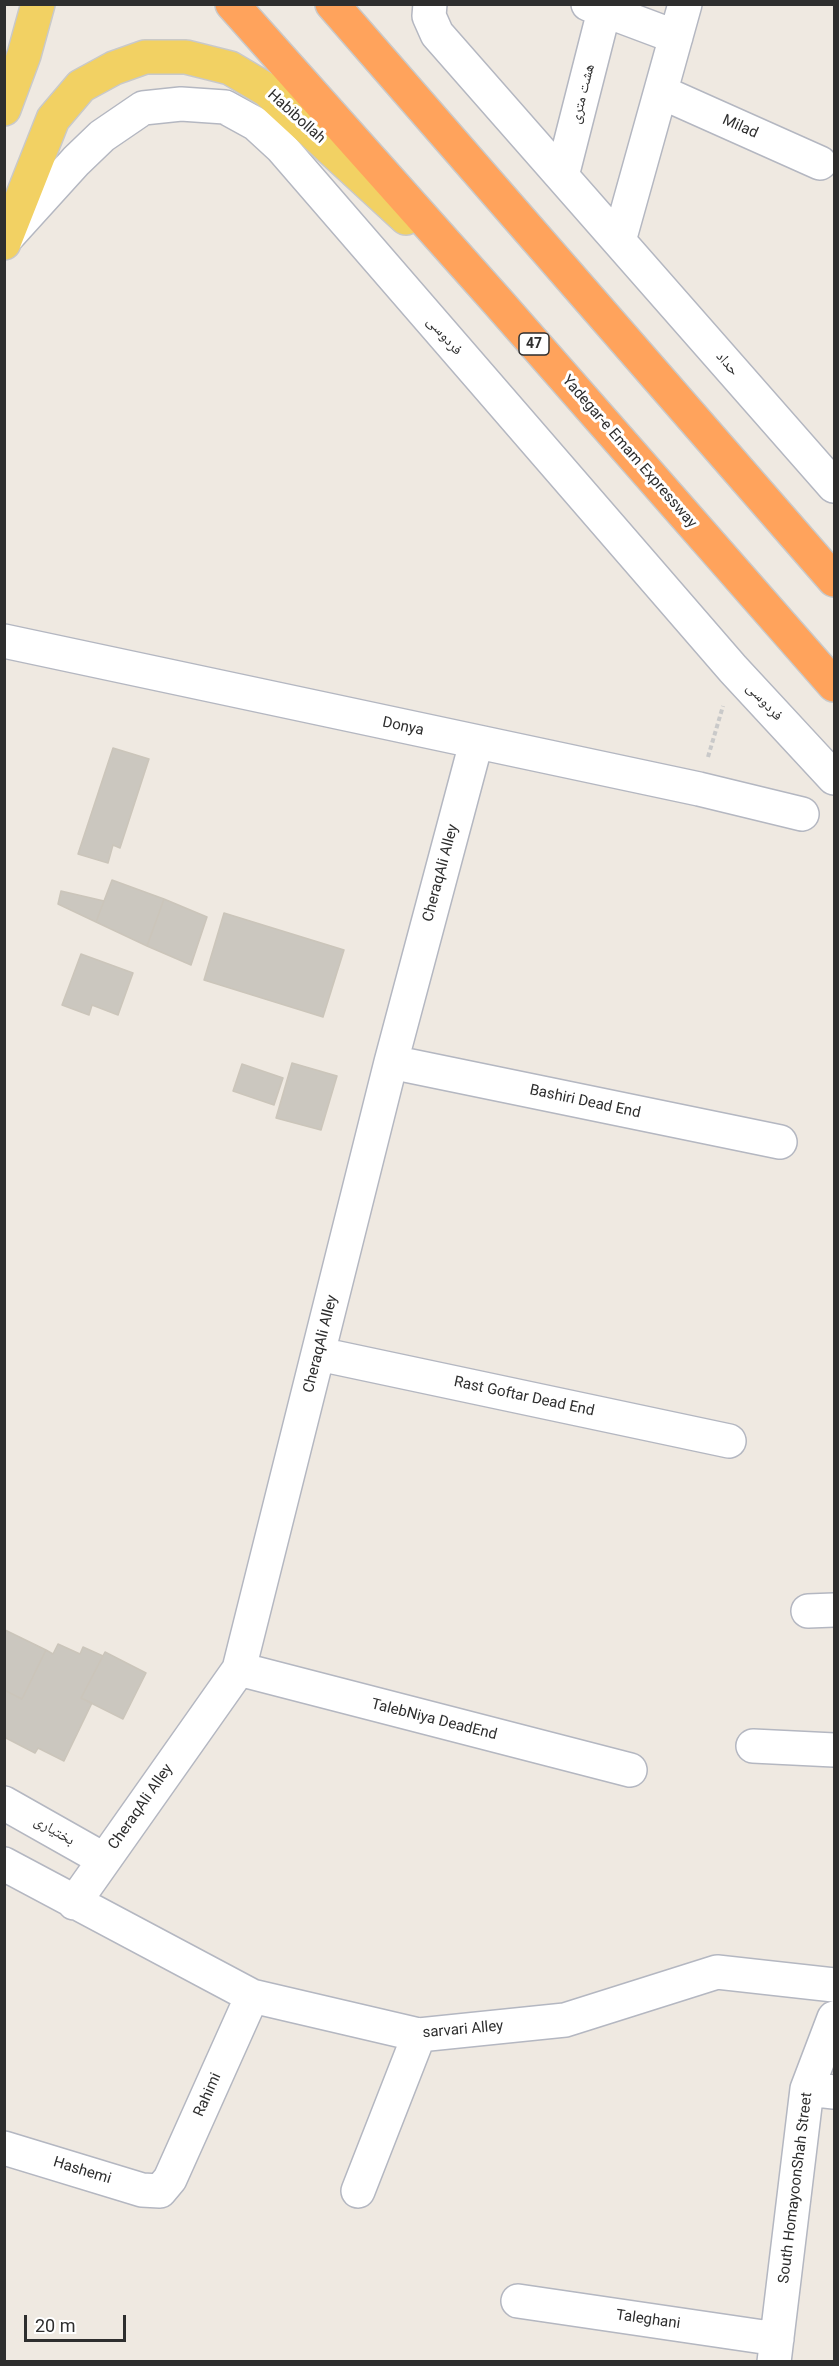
<!DOCTYPE html>
<meta charset="utf-8">
<style>
body{margin:0}
#map{position:relative;width:839px;height:2366px;overflow:hidden;background:#efe9e1;font-family:Roboto,sans-serif}
canvas{display:block}
.frame{position:absolute;inset:0;border:6px solid #2e2e2e;pointer-events:none}
.scale{position:absolute;left:24px;top:2315px;width:102px;height:27px;box-sizing:border-box;border:3px solid #2e2e2e;border-top:0;padding-left:8px;font-size:18px;line-height:21px;white-space:nowrap;color:#2e2e2e;-webkit-text-stroke:4px #fff;paint-order:stroke}
</style>
<div id="map">
<canvas width="839" height="2366"></canvas>
<div class="frame"></div>
<div class="scale">20 m</div>
</div>
<script>
const ctx = document.querySelector('canvas').getContext('2d');
ctx.lineJoin = 'round';
function fillPath(path, color) {
  ctx.fillStyle = color;
  ctx.fill(path, 'evenodd');
}
function trace(path, color, width, dash) {
  ctx.strokeStyle = color;
  ctx.lineWidth = width;
  ctx.lineCap = dash ? 'butt' : 'round';
  ctx.setLineDash(dash || []);
  ctx.stroke(path);
}
function drawText(font, color, halo, rows, align = 'center') {
  ctx.font = font + ' Roboto,"Noto Naskh Arabic",sans-serif';
  ctx.lineWidth = 6;
  ctx.setLineDash([]);
  ctx.textBaseline = 'middle';
  ctx.strokeStyle = halo;
  ctx.fillStyle = color;
  for (const [text, x, y, turn = 0] of rows) {
    ctx.save();
    ctx.translate(x, y);
    ctx.rotate((+turn || 0) * Math.PI / 180);
    ctx.textAlign = isNaN(turn) ? turn : align;
    if (halo) ctx.strokeText(text, 0, 0);
    ctx.fillText(text, 0, 0);
    ctx.restore();
  }
}
const building = new Path2D(`
 M113,748L149,759L120,848L113,845L108,863L78,854Z
 M112,880L164,899L147,946L96,922Z
 M61,891L104,901L96,922L58,904Z
 M164,899L207,917L191,965L147,946Z
 M224,913L344,950L323,1017L204,980Z
 M81,954L133,973L118,1015L92,1005L89,1015L62,1005Z
 M292,1063L337,1076L321,1130L276,1118Z
 M242,1064L283,1078L274,1105L233,1091Z
 M5,1630L46,1650L22,1699L4,1690Z
 M58,1644L80,1654L83,1647L103,1656L81,1698L92,1703L64,1761L38,1748L35,1753L4,1737V1690L22,1699L46,1650L53,1654Z
 M105,1652L146,1673L123,1719L81,1698Z`);
const path = new Path2D(`
 M708,757L723,706`);
const minor = new Path2D(`
 M430,4L429,16L437,34L834,486
 M588,4L676,37
 M661,92L820,163
 M562,176L604,11
 M8,236L76,161L102,136L143,108L181,104L225,107L256,124L281,147L733,669L834,778
 M619,241L685,4
 M4,641L699,789L802,814
 M391,1062L780,1142
 M319,1354L729,1441
 M808,1611L834,1610
 M239,1669L630,1770
 M753,1746L834,1750
 M4,1803L103,1859
 M4,1864L252,1996L419,2035L565,2020L717,1972L834,1985
 M74,1903L239,1669L391,1062L476,743
 M807,2089L834,2092
 M4,2148L142,2190L160,2191L170,2179L252,1996
 M358,2191L419,2035
 M518,2301L777,2339
 M774,2362L807,2089L834,2018`);
const major = new Path2D(`
 M4,109L24,55L38,4
 M4,243L53,119L81,86L114,68L145,57H186L230,68L267,90L406,218`);
const highway = new Path2D(`
 M232,4L497,301L834,685
 M332,4L834,580`);
const shields = [
 [534,344,30]
];
const shieldNames = [
 ["47",534,344]
];
const streetNames = [
 ["هشت متری",583,94,-76],
 ["Habibollah",296,117,42],
 ["Milad",740,127,24],
 ["فردوسی",444,336,49],
 ["حداد",727,364,49],
 ["Yadegar-e Emam Expressway",629,452,49],
 ["فردوسی",764,702,47],
 ["Donya",403,727,12],
 ["CheraqAli Alley",441,873,-75],
 ["Bashiri Dead End",585,1102,12],
 ["CheraqAli Alley",321,1344,-76],
 ["Rast Goftar Dead End",524,1397,12],
 ["TalebNiya DeadEnd",434,1720,14],
 ["CheraqAli Alley",141,1807,-55],
 ["بختیاری",54,1831,30],
 ["sarvari Alley",463,2030,-5],
 ["Rahimi",208,2095,-66],
 ["Hashemi",82,2171,17],
 ["South HomayoonShah Street",796,2188,-83],
 ["Taleghani",648,2320,8]
];
fillPath(building, '#cbc7bf');
trace(building, '#cbc5ba', 1.5);
trace(minor, '#b4b7c1', 36);
trace(major, '#c9c9c9', 36);
trace(highway, '#c9c9c9', 36);
trace(path, '#c9c9c9', 4, [4.5, 3]);
trace(minor, '#fff', 33);
trace(major, '#f2d163', 33);
trace(highway, '#ffa35c', 33);
for (const [x, y, w] of shields) {
  const box = new Path2D();
  box.roundRect(x - w / 2, y - 11, w, 22, 4.5);
  ctx.fillStyle = '#fff';
  ctx.fill(box);
  trace(box, '#2e2e2e', 1.5);
}
drawText('bold 14px', '#2e2e2e', null, shieldNames);
drawText('15px', '#2e2e2e', '#fff', streetNames);
</script>
